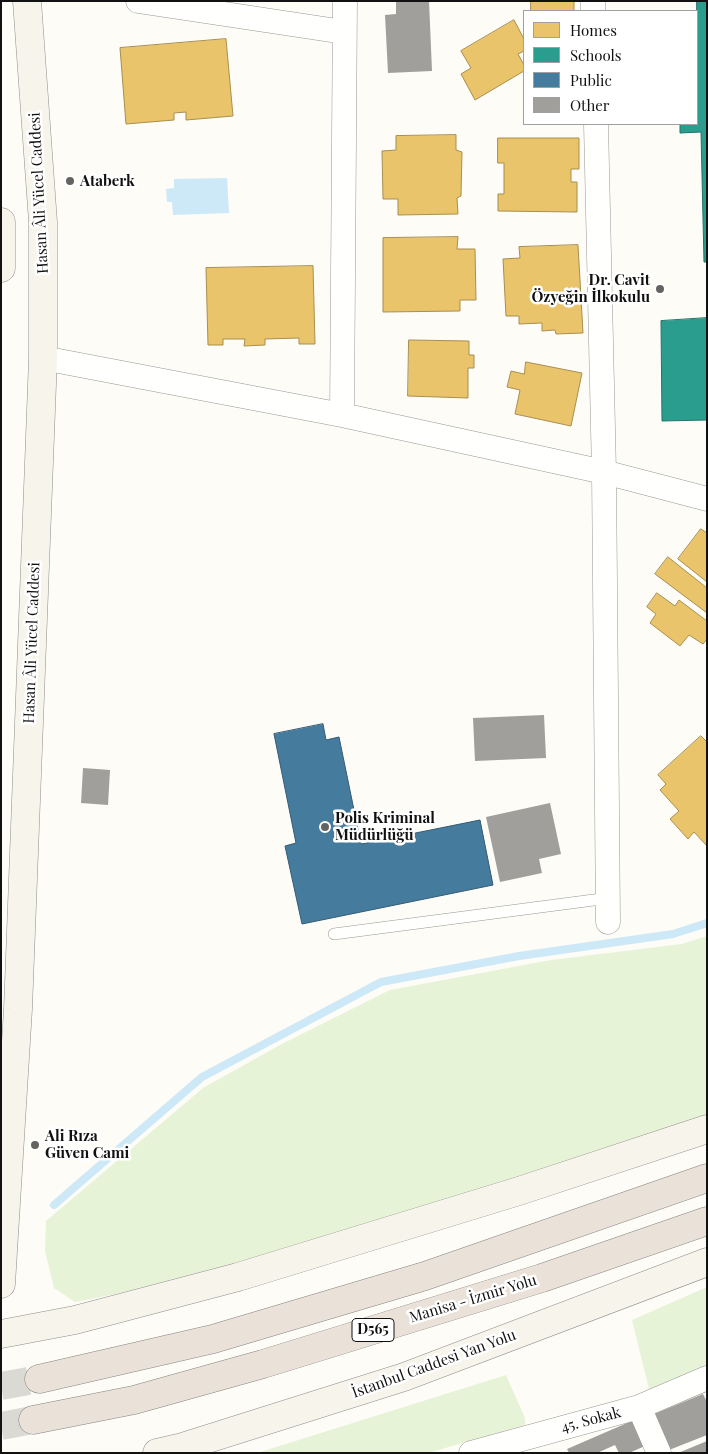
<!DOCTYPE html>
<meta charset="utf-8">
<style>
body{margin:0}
#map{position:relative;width:708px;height:1454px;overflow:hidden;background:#fdfcf7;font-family:"Playfair Display",serif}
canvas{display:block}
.frame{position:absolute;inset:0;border:2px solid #111;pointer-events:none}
.legend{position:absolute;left:523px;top:10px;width:175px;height:115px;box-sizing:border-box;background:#fff;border:1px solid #a0a0a0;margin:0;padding:6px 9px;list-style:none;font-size:15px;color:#111}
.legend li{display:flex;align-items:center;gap:10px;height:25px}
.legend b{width:25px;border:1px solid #a0a0a0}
</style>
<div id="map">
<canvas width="708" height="1454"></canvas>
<div class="frame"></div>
<ul class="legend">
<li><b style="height:14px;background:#e9c46a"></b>Homes</li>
<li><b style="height:14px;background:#2a9d8f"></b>Schools</li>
<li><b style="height:14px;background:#457b9d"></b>Public</li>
<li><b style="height:14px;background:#a19f9c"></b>Other</li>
</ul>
</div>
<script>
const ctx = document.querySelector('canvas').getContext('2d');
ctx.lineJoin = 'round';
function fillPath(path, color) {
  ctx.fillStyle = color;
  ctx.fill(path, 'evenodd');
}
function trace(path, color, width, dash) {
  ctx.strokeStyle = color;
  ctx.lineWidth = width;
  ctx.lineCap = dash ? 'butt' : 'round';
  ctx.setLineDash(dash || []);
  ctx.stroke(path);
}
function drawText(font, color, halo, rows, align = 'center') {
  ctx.font = font + ' "Playfair Display",serif';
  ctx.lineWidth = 5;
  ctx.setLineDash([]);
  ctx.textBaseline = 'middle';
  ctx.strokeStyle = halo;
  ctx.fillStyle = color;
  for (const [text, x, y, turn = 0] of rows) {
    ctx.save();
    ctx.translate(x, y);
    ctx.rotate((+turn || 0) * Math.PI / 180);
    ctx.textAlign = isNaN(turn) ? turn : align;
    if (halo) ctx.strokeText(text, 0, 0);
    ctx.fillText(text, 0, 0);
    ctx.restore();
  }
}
const green = new Path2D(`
 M707,936V1120L280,1251L116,1294L75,1302L54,1288L45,1251L46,1221L203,1088L280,1045L390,990L551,960L682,944Z
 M707,1287V1370L650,1393L632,1320Z
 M506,1375L525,1418V1425L428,1453H257Z`);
const water = new Path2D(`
 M227,178L229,213L173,215L172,202H167L166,189L174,188V179Z`);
const homes = new Path2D(`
 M531,1H574V11H531Z
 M514,20L524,39V51L518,54L524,65V71L475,100L461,74L471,68L461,51Z
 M226,39L233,116L186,120V112L174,113V120L126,124L120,48Z
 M456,135V150L462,152L461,196L457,198L458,214L398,215V199H383L382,151L396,150V136Z
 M498,138H579V169H571V182H577V212L498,211V194H504V163H498Z
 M458,237L457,249H475L476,300H460V311L383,312V238Z
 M578,245L583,333L556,334L555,330L542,331V323L519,324V316H506L503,259L520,258L519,247Z
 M313,266L315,344H299V338L265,339V345L244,346L245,339H223V345H208L206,268Z
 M409,340L469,341V355H474V368H468V398L408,396Z
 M526,362L582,373L571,426L515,414L520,390L507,387L511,371L524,374Z
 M701,529L707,533V582L678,559Z
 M668,557L707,588V613L655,574Z
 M657,593L675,606L679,600L707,621V639L703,644L689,635L680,646L650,623L656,614L647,607Z
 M701,736L707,742V846L694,832L688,839L670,819L679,811L660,790L666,784L658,775Z`);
const schools = new Path2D(`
 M697,1H707V262H704L701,132L680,133V124H697Z
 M707,318V420L662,421L661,321Z`);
const public = new Path2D(`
 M323,724L326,740L339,737L361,844L480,820L493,885L302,924L285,846L296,843L274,734Z`);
const stream = new Path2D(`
 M54,1205L202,1077L381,982L519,956L673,934L707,923`);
const building = new Path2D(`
 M396,1H429L432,71L388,73L385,15L396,14Z
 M544,715L546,758L475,761L473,718Z
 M83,768L110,770L108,805L81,803Z
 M550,803L561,854L539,859L542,873L500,882L486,817Z
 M703,1394L707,1402V1435L669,1450L654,1414Z
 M634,1420L645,1446L629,1453H619L615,1445L597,1453H569L567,1449Z
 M707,1441V1453H678Z`);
const highwayTunnel = new Path2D(`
 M1,1386L39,1379
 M1,1426L33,1420`);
const lane = new Path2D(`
 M334,934L609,898`);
const street = new Path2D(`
 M138,1L344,32
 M593,1V11
 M596,124L604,472L608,922
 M43,358L342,415L604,472L707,499
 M342,415L345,1
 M639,1407L659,1453
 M471,1453L639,1407L707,1378`);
const secondary = new Path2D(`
 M1,222V268
 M1,1284L18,1009L43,358V222L27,1
 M1,1334L75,1320L238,1277L519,1191L707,1129
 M157,1453L179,1448L404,1377L707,1262`);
const highway = new Path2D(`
 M39,1379L213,1339L425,1276L707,1178
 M33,1420L134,1400L263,1364L542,1278L707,1221`);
const markers = [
 [70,181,5,"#646362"],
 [660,289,5,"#646362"],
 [325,827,5,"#646362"],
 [35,1145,5,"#646362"]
];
const shields = [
 [373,1330,42]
];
const shieldNames = [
 ["D565",373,1330]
];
const poiNames = [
 ["Ataberk",80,181],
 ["Dr. Cavit",650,280,"right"],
 ["Özyeğin İlkokulu",650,297,"right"],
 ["Polis Kriminal",335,818],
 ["Müdürlüğü",335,835],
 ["Ali Rıza",45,1136],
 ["Güven Cami",45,1153]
];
const streetNames = [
 ["Hasan Âli Yücel Caddesi",39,193,-93],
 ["Hasan Âli Yücel Caddesi",32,643,-88],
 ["Manisa - İzmir Yolu",473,1299,-17],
 ["İstanbul Caddesi Yan Yolu",434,1364,-20],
 ["45. Sokak",591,1420,-15]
];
fillPath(green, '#e7f3d7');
fillPath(water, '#cde8f7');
fillPath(homes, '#e9c46a');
trace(homes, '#a88e4f', 1);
fillPath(schools, '#2a9d8f');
trace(schools, '#227369', 1);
fillPath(public, '#457b9d');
trace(public, '#355b73', 1);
trace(stream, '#cde8f7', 8);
fillPath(building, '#a19f9c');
trace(highwayTunnel, '#dad9d4', 28, [28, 14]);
trace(lane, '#979795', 12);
trace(street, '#979795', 25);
trace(secondary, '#8e8d8b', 29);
trace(highway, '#858482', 29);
trace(lane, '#fffffe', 11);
trace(street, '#fffffe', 24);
trace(secondary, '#f6f4eb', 28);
trace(highway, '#eae1d8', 28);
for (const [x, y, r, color] of markers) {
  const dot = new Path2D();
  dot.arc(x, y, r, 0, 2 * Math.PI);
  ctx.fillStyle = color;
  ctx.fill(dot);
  trace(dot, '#fff', 2);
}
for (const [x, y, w] of shields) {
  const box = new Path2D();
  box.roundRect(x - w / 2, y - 11.5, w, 23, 4);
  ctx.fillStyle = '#fff';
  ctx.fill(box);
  trace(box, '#111', 1);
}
drawText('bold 14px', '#111', null, shieldNames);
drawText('bold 15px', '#111', '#fff', poiNames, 'left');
drawText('15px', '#111', '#fff', streetNames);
</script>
